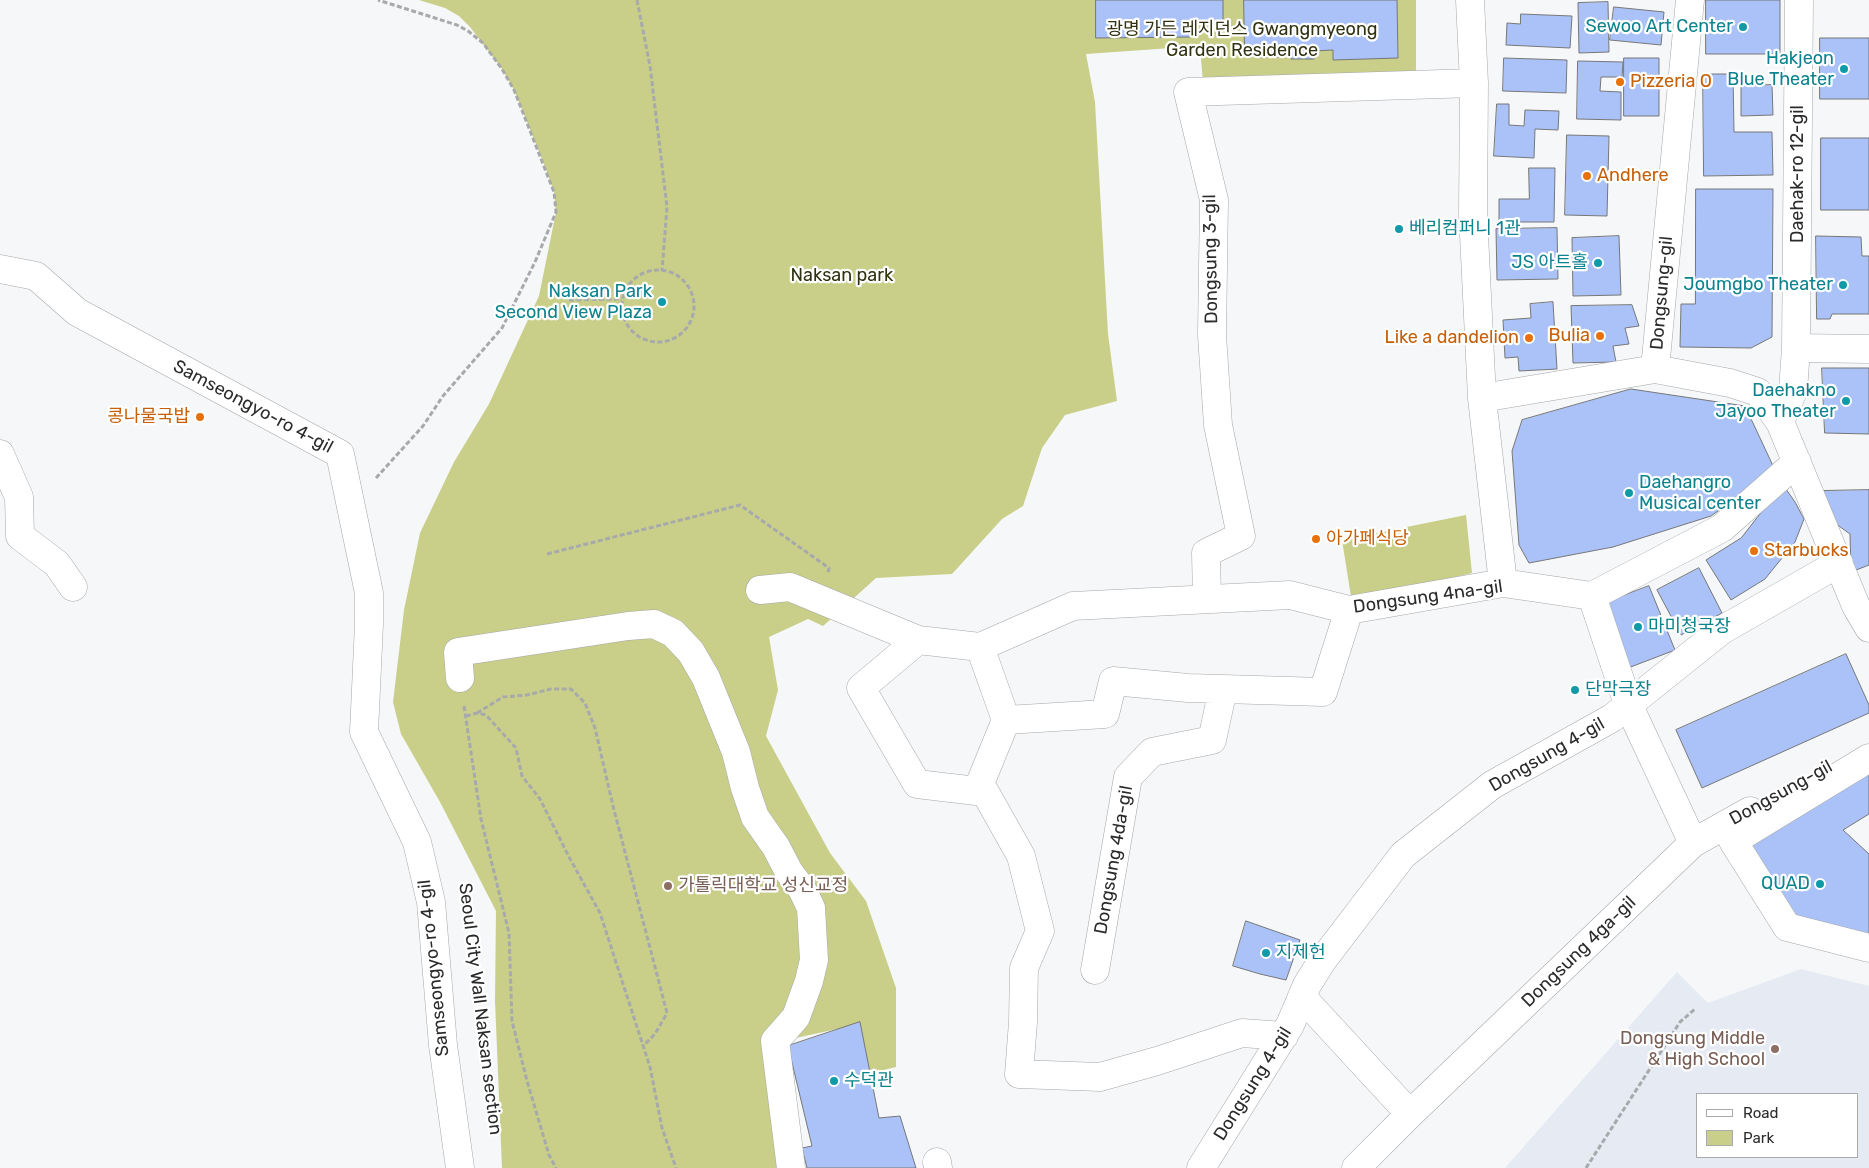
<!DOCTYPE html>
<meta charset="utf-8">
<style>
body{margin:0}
#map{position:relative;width:1869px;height:1168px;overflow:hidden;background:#f5f7f9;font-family:Rubik,sans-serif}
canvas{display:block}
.legend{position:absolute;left:1696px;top:1093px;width:162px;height:65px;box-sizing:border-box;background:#fff;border:1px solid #aaaaab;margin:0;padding:6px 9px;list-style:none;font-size:15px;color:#2b2b2c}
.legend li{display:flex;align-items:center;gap:10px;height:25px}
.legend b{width:25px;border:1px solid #aaaaab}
</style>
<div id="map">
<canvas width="1869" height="1168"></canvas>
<ul class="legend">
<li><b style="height:6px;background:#fff"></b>Road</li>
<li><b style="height:14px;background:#c9cf89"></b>Park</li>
</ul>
</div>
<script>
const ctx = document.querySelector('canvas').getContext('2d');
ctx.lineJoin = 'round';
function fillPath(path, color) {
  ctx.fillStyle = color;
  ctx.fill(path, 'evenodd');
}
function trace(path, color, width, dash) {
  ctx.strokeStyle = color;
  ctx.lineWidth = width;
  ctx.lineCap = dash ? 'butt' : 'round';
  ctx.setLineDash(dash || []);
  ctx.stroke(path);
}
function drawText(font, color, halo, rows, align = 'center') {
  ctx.font = font + ' Rubik,"Noto Sans KR",sans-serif';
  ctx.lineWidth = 4.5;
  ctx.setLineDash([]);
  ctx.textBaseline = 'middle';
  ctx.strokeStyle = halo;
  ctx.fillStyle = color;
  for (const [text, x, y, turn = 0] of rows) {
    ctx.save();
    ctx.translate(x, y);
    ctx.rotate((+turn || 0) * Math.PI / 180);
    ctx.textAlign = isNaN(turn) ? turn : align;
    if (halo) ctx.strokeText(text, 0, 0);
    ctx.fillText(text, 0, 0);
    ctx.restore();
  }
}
const built = new Path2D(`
 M1801,969L1869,986V1168H1505L1677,972L1708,1003ZM1698,1094H1858V1157H1698Z`);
const green = new Path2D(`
 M419,0H1416V75L1203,83L1200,46L1086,54L1095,102L1108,334L1117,401L1065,415L1042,448L1023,506L1002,519L952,574L876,578L823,626L808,619L769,637L778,690L766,736L830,853L866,901L896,988V1067L855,1077L837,1029L773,1043L794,1168H502L495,1001L496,911L440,802L401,734L393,702L404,610L420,533L454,462L489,404L539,296L556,212L554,192L544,164L514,90L502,69L470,27L459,16L445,8Z
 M1466,515L1472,573L1352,603L1342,540Z`);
const building = new Path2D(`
 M1096,0H1223V21L1192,22V37L1096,38Z
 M1244,0H1397L1398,58L1333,60V50L1314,51V59H1291L1290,53H1279V57H1255V54H1245Z
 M1706,0H1780V54H1706Z
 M1608,2L1609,52L1579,53L1578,3Z
 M1614,7L1664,12L1661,45L1610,40Z
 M1521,14L1572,16L1570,48L1506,45L1507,23L1520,24Z
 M1820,38H1869V99H1820Z
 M1504,58L1567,60L1566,93L1503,91Z
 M1624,58H1659V116H1624Z
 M1578,61L1623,62L1622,77H1601L1600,91L1621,92V120L1577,119Z
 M1703,74H1733L1734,132H1772L1773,175L1704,176Z
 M1772,85L1773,115L1741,116V86Z
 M1497,104H1509V125L1524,126L1525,110L1559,111L1558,130L1535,129L1534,158L1494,156Z
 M1567,135L1609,136L1607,216L1565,215Z
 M1821,138H1869V210H1821Z
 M1529,168H1555L1554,222H1499V199H1529Z
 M1696,189H1773L1772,337L1751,348L1680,347L1681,304H1695Z
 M1557,228L1558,279L1497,280L1496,229Z
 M1619,236L1621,295L1573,296L1572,238Z
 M1816,236L1861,237L1862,256H1869V314H1832L1830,319H1817Z
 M1553,302L1557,369L1519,371L1518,357L1505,358L1503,320L1531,318L1530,304Z
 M1632,305L1639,326L1625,328L1629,344L1613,346L1616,362L1573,363L1571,306Z
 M1822,368H1869V434L1825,433Z
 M1631,389L1745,406L1775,470L1711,516L1613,547L1529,563L1519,545L1512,451L1522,420Z
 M1783,485L1795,502L1804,519L1795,542L1765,579L1731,600L1706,560L1741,538Z
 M1869,490V565L1851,572L1850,534L1832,521L1820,491Z
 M1699,568L1722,613L1681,635L1657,590Z
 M1649,586L1675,650L1628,668L1602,604Z
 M1846,654L1869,705V713L1702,788L1676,730Z
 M1869,771V814L1843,830L1869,854V940L1787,914L1749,846Z
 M1246,921L1300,940L1286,980L1260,974L1233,966Z
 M860,1022L879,1118L900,1116L916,1168H807L802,1148L812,1146L788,1046Z`);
const path = new Path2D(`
 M637,0L650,66L667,207L662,271
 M622 306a36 36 0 1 1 72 0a36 36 0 1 1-72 0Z
 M569,300L622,299
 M376,478L423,426L443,396L502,328L535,262L556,212L554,192L514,90L502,69L483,43L468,31L457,25L378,0
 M547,554L740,505L829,568L828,573
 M464,706L481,819L509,933L512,1021L527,1081L549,1155L556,1168
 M477,713L503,697L527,695L551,689H571L585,703L595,728L613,806L667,1013L655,1034L643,1046
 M466,716L477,713L486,715L516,748L522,776L540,799L569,857L600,913L650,1067L662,1128L676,1168
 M1586,1168L1680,1022L1695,1009`);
const minor = new Path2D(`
 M1470,0L1474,83L1473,214L1482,398
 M1690,0L1655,369L1730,383L1758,392L1780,422L1856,606L1869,628
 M0,269L36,276L77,312L340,454L369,593V624L364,732L417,842L431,902L443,1045L460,1168
 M1796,348L1869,349
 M1780,422L1793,391L1796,348L1799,0
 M0,454L19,497L20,536L57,564L73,587
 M1503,583L1482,398L1655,369
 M760,590L790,587L918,640L980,647L1073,606L1290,595L1349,610L1503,583L1592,596L1628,704L1693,843L1410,1114L1356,1168
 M1592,596L1722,528L1797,462
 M1207,599L1206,553L1241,536L1218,425L1212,335L1214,200L1188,92L1474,83
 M918,640L861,688L917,784L985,792L1021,856L1040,931L1024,968L1023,1022L1019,1074L1100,1077L1157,1061L1242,1033L1284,1036
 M460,678L458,652L628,626L654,624L673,633L691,652L706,678L736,752L745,788L755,817L776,847L789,872L802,889L811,908L814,960L809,981L796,1017L775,1041L791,1168
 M1006,720L1105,714L1113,681L1188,688L1223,689
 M1869,758L1733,841L1787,927L1869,948
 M977,791L1006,720L980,647
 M1693,843L1750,811
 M1095,970L1128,777L1152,752L1212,740L1223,689L1323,692L1349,610
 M1302,997L1410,1114
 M937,1162L938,1168
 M1201,1168L1290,1025L1307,985L1322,961L1403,855L1492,785L1612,718L1722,630L1839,563`);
const markers = [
 [1743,27,5,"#0f9aa8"],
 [1844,69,5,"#0f9aa8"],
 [1620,82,5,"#e8710a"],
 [1587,176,5,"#e8710a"],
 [1399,229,5,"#0f9aa8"],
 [1598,263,5,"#0f9aa8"],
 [1843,285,5,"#0f9aa8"],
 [662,302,5,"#0f9aa8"],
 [1600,336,5,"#e8710a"],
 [1529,338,5,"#e8710a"],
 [1846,401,5,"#0f9aa8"],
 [200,417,5,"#e8710a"],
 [1629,493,5,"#0f9aa8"],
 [1316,539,5,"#e8710a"],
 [1754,551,5,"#e8710a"],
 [1638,627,5,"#0f9aa8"],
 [1575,690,5,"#0f9aa8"],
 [1820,884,5,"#0f9aa8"],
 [668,886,5,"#8d6e63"],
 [1266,953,5,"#0f9aa8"],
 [1775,1049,5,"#8d6e63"],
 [834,1081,5,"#0f9aa8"]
];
const cultureNames = [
 ["Sewoo Art Center",1733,27],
 ["Hakjeon",1834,59],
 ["Blue Theater",1834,80],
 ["베리컴퍼니 1관",1409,229,"left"],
 ["JS 아트홀",1588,263],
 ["Joumgbo Theater",1833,285],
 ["Naksan Park",652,292],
 ["Second View Plaza",652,313],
 ["Daehakno",1836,391],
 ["Jayoo Theater",1836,412],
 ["Daehangro",1639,483,"left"],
 ["Musical center",1639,504,"left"],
 ["마미청국장",1648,627,"left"],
 ["단막극장",1585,690,"left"],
 ["QUAD",1810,884],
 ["지제헌",1276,953,"left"],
 ["수덕관",844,1081,"left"]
];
const parkNames = [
 ["광명 가든 레지던스 Gwangmyeong",1242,30],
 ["Garden Residence",1242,51],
 ["Naksan park",842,276]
];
const foodNames = [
 ["Pizzeria O",1630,82],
 ["Andhere",1597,176],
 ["Bulia",1590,336,"right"],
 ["Like a dandelion",1519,338,"right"],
 ["콩나물국밥",190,417,"right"],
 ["아가페식당",1326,539],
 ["Starbucks",1764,551]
];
const streetNames = [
 ["Daehak-ro 12-gil",1798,174,-90],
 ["Dongsung 3-gil",1211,259,-91],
 ["Dongsung-gil",1662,293,-85],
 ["Samseongyo-ro 4-gil",253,407,28],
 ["Dongsung 4na-gil",1428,597,-8],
 ["Dongsung 4-gil",1547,755,-30],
 ["Dongsung-gil",1781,793,-29],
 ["Dongsung 4da-gil",1114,860,-80],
 ["Dongsung 4ga-gil",1579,952,-44],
 ["Samseongyo-ro 4-gil",434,968,-96],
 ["Seoul City Wall Naksan section",480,1009,83],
 ["Dongsung 4-gil",1253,1084,-58]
];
const educationNames = [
 ["가톨릭대학교 성신교정",678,886],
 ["Dongsung Middle",1765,1039,"right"],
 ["& High School",1765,1060,"right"]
];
fillPath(built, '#e6eaf3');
fillPath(green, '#c9cf89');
fillPath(building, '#aac2f7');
trace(building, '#767779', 1);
trace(minor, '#a6a7a9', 29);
trace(path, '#a8a9ab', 3, [5, 2.5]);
trace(minor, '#fff', 28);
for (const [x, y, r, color] of markers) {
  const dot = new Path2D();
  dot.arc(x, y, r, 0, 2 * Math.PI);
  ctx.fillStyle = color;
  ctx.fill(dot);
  trace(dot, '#fff', 2);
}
drawText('18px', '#0d838f', '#fff', cultureNames, 'right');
drawText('18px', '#303211', '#fff', parkNames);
drawText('18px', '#c56008', '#fff', foodNames, 'left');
drawText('18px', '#2b2b2c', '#fff', streetNames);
drawText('18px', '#785e54', '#fff', educationNames, 'left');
</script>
